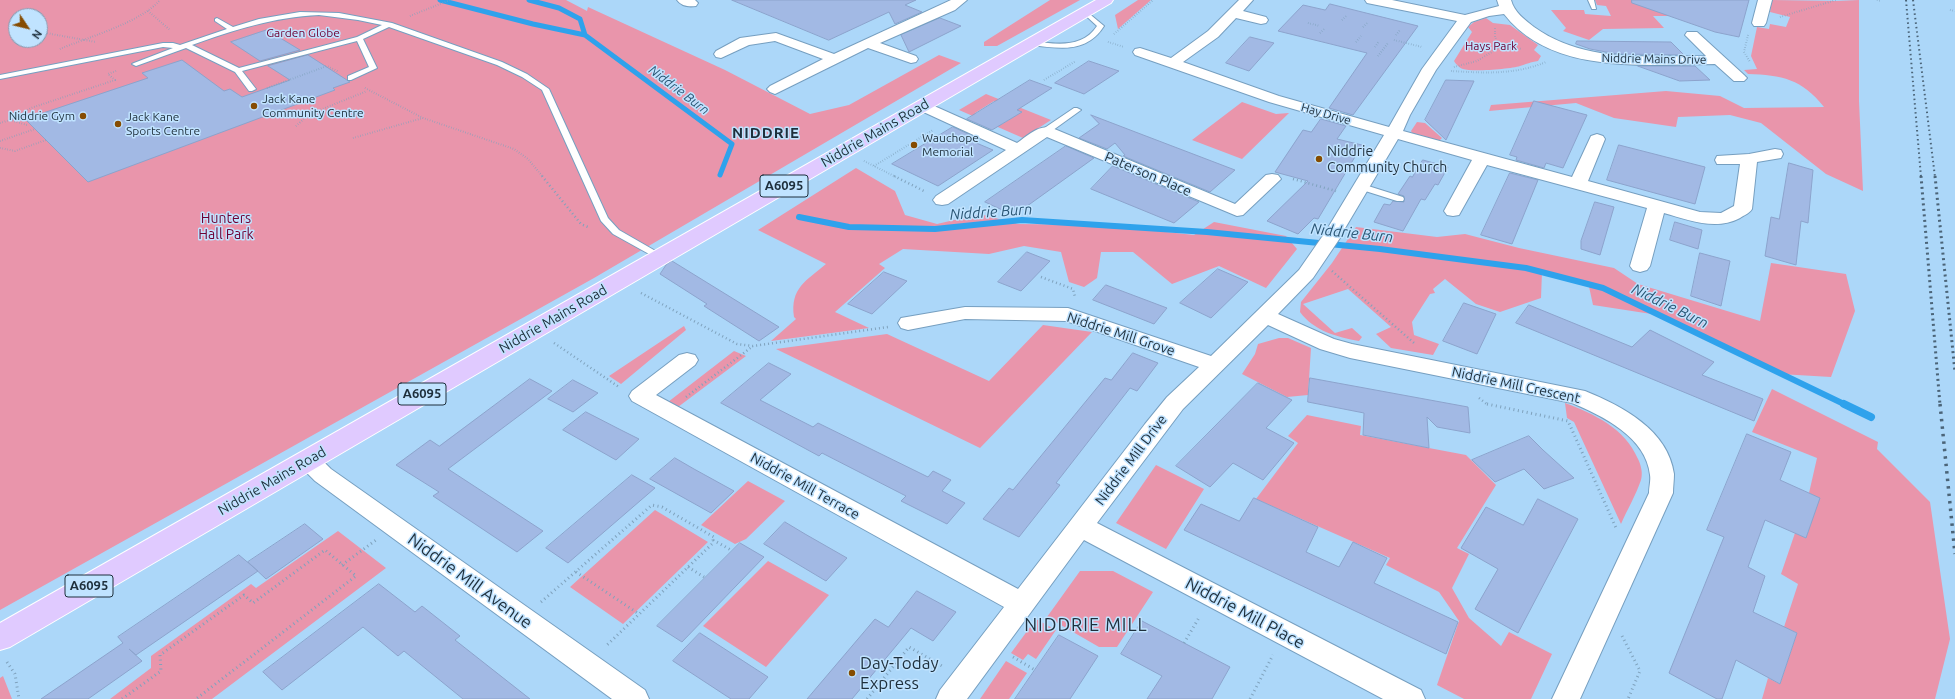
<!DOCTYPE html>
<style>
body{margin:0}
#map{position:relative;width:1955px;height:699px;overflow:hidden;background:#acd7f9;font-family:Ubuntu,sans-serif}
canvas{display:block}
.north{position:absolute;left:8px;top:8px;width:40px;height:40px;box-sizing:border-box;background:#c0e3ff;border:1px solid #7f9bb1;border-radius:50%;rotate:125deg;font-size:11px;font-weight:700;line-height:16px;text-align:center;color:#1e2f3c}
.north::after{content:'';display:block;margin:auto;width:14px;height:18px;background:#864c01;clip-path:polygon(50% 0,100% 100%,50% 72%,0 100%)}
</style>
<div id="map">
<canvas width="1955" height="699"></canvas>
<div class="north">N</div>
</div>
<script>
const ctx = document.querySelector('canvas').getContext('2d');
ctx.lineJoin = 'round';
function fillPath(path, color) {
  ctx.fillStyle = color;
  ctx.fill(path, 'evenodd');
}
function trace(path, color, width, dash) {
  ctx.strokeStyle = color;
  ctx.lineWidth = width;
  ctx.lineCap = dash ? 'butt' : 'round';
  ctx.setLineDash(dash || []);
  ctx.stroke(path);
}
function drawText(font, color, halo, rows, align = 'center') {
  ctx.font = font + ' Ubuntu,sans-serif';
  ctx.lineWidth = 3;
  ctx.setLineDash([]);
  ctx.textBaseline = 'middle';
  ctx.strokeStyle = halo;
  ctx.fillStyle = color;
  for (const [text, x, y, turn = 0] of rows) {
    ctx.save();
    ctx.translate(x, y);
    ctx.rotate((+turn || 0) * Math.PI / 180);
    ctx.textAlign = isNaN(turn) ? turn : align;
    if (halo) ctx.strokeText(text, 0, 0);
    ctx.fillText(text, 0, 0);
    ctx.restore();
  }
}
const green = new Path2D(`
 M0,0H566L587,11L588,7L725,70L810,114L849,105L939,55L961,63L594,278L0,610ZM16,16H40V40H16Z
 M1050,0H1080L997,46H984V42Z
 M1138,0H1151L1118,29L1115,15Z
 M1595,0H1683L1694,16H1653L1664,28L1603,29L1589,40L1563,31L1566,28L1551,10H1584L1585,14L1611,16L1606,6L1597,5Z
 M1772,0L1836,1L1859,0V101L1863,191L1826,174L1761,123L1730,115L1678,117L1676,127L1614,118L1576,103L1489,111L1491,105L1666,91L1720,96L1744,108L1824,107C1802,79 1782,75 1748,74L1744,70L1757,69L1751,56L1757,27L1769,29L1770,24L1786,27L1790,17L1770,12Z
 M1486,18L1493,23L1510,25L1538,45L1534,50L1541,56L1538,61C1530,62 1527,64 1520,66C1511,69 1472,72 1463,69C1459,68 1456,64 1454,61L1472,32L1468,27L1474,22Z
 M986,94L1051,120L1023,138L959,110ZM994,101L1021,112L1002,124L975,113Z
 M1242,102L1276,114L1289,113L1242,159L1192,140Z
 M1417,122L1425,123L1442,138L1439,141L1412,133L1411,131Z
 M856,168L895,191L905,215L937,224L980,214L1018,224L1101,225L1194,235L1214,222L1286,236L1297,249L1266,288L1219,266L1172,284L1133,252H1101L1097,278L1084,287L1069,282L1061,252L1024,246L989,254L903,249L879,264L885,268L835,312L869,328L771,341L796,319L794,317C790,288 806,281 826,264L758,230Z
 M1356,227L1437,237L1465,234L1519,248L1614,268L1638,284L1760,321L1771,263L1846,274L1855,311L1831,377L1780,374L1658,315L1593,305L1588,282L1542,272L1541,298L1500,312L1476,304L1445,279L1433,289L1435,293L1430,294L1412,322L1414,335L1439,344L1433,355L1391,348L1376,334L1391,327L1348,289L1303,304L1335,333L1352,328L1362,337L1359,341C1337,337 1314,331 1300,312L1301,302L1332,263Z
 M1043,325L1092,332L980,448L776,349L887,334L989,381Z
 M684,326L686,330L621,384L609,376Z
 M1279,338H1288L1311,348L1308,395L1287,397L1242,374L1255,354L1258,344Z
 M734,351L746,356L678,407L668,402Z
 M1772,389L1878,442L1877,449L1930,502L1950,639L1935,699H1762L1768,678L1780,684L1797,633L1784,627L1798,584L1781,574L1795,533L1806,538L1819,498L1809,493L1817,458L1752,432Z
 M1565,403C1594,414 1625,428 1638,459C1641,465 1643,473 1641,480C1636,495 1627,510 1621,524L1574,422L1567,418Z
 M1307,415L1361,426L1360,435L1466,455L1496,485L1457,548L1469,554L1452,588L1469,618L1501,646L1509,632L1552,654L1531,699H1464L1437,685L1459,621L1439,592L1386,565L1390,558L1256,499L1298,443L1288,436Z
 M1156,465L1204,489L1166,549L1116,523Z
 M748,481L785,501L746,539L735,544L701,525Z
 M655,510L708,542L623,624L570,587Z
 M338,531L386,568L212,699H110L151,668V656L251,584L256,588Z
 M768,561L829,595L766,667L703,626Z
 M1080,571H1113L1153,592L1117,647H1099L1047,617Z
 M1036,619L1056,630L1036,659L1028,654L1023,660L1011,653Z
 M1006,661L1027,673L1009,699H980Z
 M3,676L12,699H0V678Z`);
const streamFar2 = new Path2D(`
 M440,0L533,24L585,35L732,144L720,175
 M529,0L559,8L580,19L585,35`);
const streamFar1 = new Path2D(`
 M799,217L849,227L935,229L1022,220L1207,232L1380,249L1526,268L1603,288L1846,405`);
const stream = new Path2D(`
 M1844,404L1871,417`);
const building = new Path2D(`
 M732,0H916L905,5L922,12L895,24L889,12L829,40Z
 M1632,0H1749L1739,37L1715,32L1632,3Z
 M1330,4L1418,26L1353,115L1329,108L1367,53L1278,31L1303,5L1325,10Z
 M940,18L961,26L909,52L901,35Z
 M267,30L300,50L260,61L231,42Z
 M1250,37L1274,43L1249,71L1226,63Z
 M1577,41L1671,42L1684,55L1617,54L1590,49L1576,44Z
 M308,55L350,82L333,88L335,90L88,182L25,119L148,78L142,73L182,60L224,91L230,89L242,97L290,80L268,66Z
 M1089,61L1119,71L1084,94L1055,83Z
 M1638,66H1695L1710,80L1680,81Z
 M1030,80L1052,88L1017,110L1022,112L992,130L967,119Z
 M1446,80L1474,81L1446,140L1425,120Z
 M1534,101L1587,115L1563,168L1546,163L1544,168L1516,160L1517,157L1510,155Z
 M1091,115L1138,133L1235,170L1210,192L1123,156L1125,155L1115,143L1107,149L1079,138L1099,124Z
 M1321,119L1346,126L1337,139L1362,145L1318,219L1314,218L1298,234L1267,221L1308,181L1275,172L1303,130L1311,132Z
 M953,127L979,139L974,142L993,150L938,186L892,164Z
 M1619,145L1705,167L1695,204L1607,180Z
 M1066,146L1094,158L1016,214H1011L985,202Z
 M1423,160L1448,167L1438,185L1435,184L1425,200L1421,199L1403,231L1374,222L1384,204L1390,205L1393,201L1404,202V196L1398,194L1410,176L1412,177Z
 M1789,163L1813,170L1808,223L1801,221L1796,265L1765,256L1771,217L1779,219Z
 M1113,166L1199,202L1174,223L1091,189Z
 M1510,173L1538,180L1512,244L1481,235Z
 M1595,202L1614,207L1600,255L1581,249V241Z
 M1675,222L1702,230L1698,249L1670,240Z
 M1027,252L1050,261L1021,291L998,282Z
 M1700,253L1730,261L1721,306L1691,296Z
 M672,261L779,327L759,341L704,306L707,304L660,274L666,265Z
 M1218,269L1248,282L1211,318L1180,303Z
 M884,272L907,281L872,314L848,304Z
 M1106,285L1167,308L1154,324L1093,300Z
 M1464,303L1496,314L1477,354L1443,341Z
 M1529,305L1632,347L1650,330L1714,362L1702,375L1763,399L1754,421L1516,323Z
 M1133,353L1158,363L1137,391L1130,388L1056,483L1060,485L1019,537L983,519L1009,488L1013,490L1105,378L1111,380Z
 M769,363L791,374L760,400L813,427L818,423L928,477L933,471L951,480L942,491L965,503L947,524L901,501L906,496L822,453L819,456L721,403Z
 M1310,378L1468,407L1470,433L1437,427L1427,417L1429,448L1363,435L1364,413L1308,402Z
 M530,379L552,391L448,469L543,531L517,552L433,496L439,492L396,465L430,440L439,446Z
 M573,380L598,393L573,412L548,399Z
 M1258,383L1292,400L1266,428L1294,443L1263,480L1233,463L1210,487L1176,466Z
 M586,412L621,430L639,439L616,460L563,430Z
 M1747,434L1791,452L1780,480L1820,498L1806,538L1765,520L1748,567L1765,576L1753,612L1797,633L1780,684L1736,660L1722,699H1717L1669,673L1724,537L1707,530Z
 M1529,436L1543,450L1574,478L1544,489L1524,469L1495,482L1472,460Z
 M675,458L694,469L734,491L711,513L650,479Z
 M632,475L655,488L568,563L546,548Z
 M1254,498L1318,527L1306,552L1339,567L1353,542L1387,558L1374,583L1458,622L1446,654L1184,530L1201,504L1239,521Z
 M1538,499L1578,519L1518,633L1475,609L1498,569L1461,548L1486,507L1523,525Z
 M785,522L805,534L847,558L826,581L764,544Z
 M305,524L323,539L266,579L248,562Z
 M740,543L764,557L682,642L657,626Z
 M239,555L258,571L136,655L129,649L142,661L88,699H41L123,643L118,637Z
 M379,584L415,612L422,606L460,636L455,640L530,699H463L404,651L398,656L363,627L282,690L263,672Z
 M917,591L956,612L933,641L911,628L852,699H807L875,619L888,627Z
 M1142,621L1230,667L1212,699H1147L1162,676L1121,654Z
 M700,633L768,677L749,699H731L673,661Z
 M1059,635L1098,656L1070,699H1015Z`);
const pathFar2 = new Path2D(`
 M1877,0L1881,1
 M1950,10L1955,11
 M148,11L170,30
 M410,16L450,0
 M1780,17L1836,0
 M1342,20L1347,15
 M1308,23L1320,26
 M12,25L16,26
 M1363,27L1368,22
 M40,32L96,42
 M1320,33L1325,28
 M1114,34L1153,0
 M1396,35L1400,30
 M1748,35L1744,52L1750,62
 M1394,40L1422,47
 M1108,42L1124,47
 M1356,42L1361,36
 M1375,47L1379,41
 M1500,47L1522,49
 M60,49C88,37 140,23 160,0
 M1378,56L1388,43
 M1454,67L1477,61L1500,47L1495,37V28
 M1451,71C1484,73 1515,75 1546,62
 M1044,80L1076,61
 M267,88L327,66L339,72
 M365,88L423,118L514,149L528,159L543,177
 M10,120L31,108L115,80L108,74L116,71
 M0,123L10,120L27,125
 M296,126L307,116L315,112L367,91
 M353,138L423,118
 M0,141L35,129
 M0,148L15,151L46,140
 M864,161L896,177
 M874,166L933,130`);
const pathFar1 = new Path2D(`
 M542,176L581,224L590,228
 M894,176L924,191
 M1293,179L1336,191
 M1332,271L1414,343
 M1041,277L1073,289L1075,297
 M641,293L737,344L753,346L888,327
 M554,343L619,387
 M686,397L753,346
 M1479,398L1488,405`);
const path = new Path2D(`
 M1487,404L1568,421L1617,530
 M713,540L731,550
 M342,565L376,540
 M688,567L704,577
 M576,572L639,614
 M541,602L652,505L662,507L714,537L712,544L605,647
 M1622,636L1640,671L1628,699
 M1184,643L1200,616
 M1013,657L1035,670
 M7,662L15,674L19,699
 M122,699L161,671L160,655L244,595L253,603L325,550L356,576L196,699
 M867,699L909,647L942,666
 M1250,699L1273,655`);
const service = new Path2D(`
 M1588,0H1594L1596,9H1592Z
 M1086,11L1104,26C1087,53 1060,49 1032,45L1029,43L1032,41C1055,44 1082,49 1097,26L1084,14L1083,13Z
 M300,12L339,13L392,23L502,62L527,74L549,89L608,218L619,230L666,257L661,260L658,259L613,234L601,221L542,90L522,77L497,65L389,27L363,39L377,68L351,80H348V76L369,67L357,41L242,71L256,89L252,91H249L235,72L186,48L136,66L132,64L134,63L173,48L163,47L0,79V75L163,43H173L180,45L227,29L215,21V19L217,18L233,27L259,19ZM319,15L358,20L382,25L357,37L239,68L192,45C234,30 274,17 319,15Z
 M1074,108H1077L1081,110L1049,133H1043V129Z
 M1359,185H1365L1403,197L1404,199L1403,201H1397L1359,189Z`);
const minor = new Path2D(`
 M677,0H695L698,3L696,6C689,7 681,6 677,0Z
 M951,0H967L955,10L880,43L916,56L918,59L916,62L911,63L868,48L775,94L770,92L767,89L770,86L823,59L775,41L749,45L721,58L716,57L714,54L716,51L740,38L776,33L834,54Z
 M1239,0H1253L1243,11L1266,17L1268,20L1266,23L1261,24L1236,18L1218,37L1183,62L1279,96L1389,127L1422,69L1457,21L1367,3L1365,0H1392L1465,15L1499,6L1497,0H1511C1514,12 1525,20 1534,27C1584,63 1648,56 1706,56L1685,35L1687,32H1697L1744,75L1747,78L1744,81H1734L1715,64C1646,64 1552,76 1504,14L1489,16L1471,22L1436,70L1410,115L1403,131L1572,177L1591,136L1597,134L1603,136L1605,139L1588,181L1700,212L1721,213L1734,206L1740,164H1717L1715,160L1717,156L1749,154L1775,149L1781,150L1783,154L1781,158L1757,162L1752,209C1749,214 1744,215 1740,218C1716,231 1688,220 1664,213L1650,266L1647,270L1640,272L1633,270L1630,266L1647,208L1487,165L1459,215L1453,216L1447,215L1444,211L1472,160L1398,139L1344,230L1338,231L1332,230L1329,226L1384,135L1269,102L1135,55L1133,52L1135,49L1140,48L1171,58L1208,31Z
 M1758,0H1772L1766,23L1764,26H1754L1752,23Z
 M923,101L1017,143C1027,136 1039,124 1052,128L1235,204L1266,175L1272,174L1278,175L1281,179L1243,215L1237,216L1047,137L948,204L942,205L936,204L933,200L936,196L1006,150L917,109L915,106L917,103Z
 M1331,232L1338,234L1340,238L1313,278L1278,314L1334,339L1352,344L1585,391C1622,406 1668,430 1674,474C1674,480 1673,487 1673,493L1580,699H1552L1649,493C1649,487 1651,480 1650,475C1646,437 1603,416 1572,403L1350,358L1320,349L1268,325L1183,409L1097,523L1421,690L1425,699H1383L1084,540L967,699H936L940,690L1004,607L632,401L629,396L632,391L679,355L687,353L695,355L698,360L695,365L656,395L1018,589L1145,424L1167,397L1199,367L1066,321L965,319L908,330L901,328L898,323L901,318L965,307L1068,308L1211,356L1299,270L1324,234Z
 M308,451L316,454L331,469L645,690L649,699H612L315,481L300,466L296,460L300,454Z`);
const primary = new Path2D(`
 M1096,0H1113L1111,3L10,647L0,650V623Z`);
const railFar2 = new Path2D(`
 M1906,0L1921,177
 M1913,0L1935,177`);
const railFar1 = new Path2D(`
 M1921,176L1940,405
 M1935,176L1955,372`);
const rail = new Path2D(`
 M1940,404L1955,554`);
const markers = [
 [254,106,4,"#864c01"],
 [83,116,4,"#864c01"],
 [118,124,4,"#864c01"],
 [914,145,4,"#864c01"],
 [1319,159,4,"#864c01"],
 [852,673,4,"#864c01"]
];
const farParknames = [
 ["Garden Globe",303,33],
 ["Hays Park",1491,46]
];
const farStreetnames = [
 ["Niddrie Mains Drive",1654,59,1],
 ["Hay Drive",1326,114,16]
];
const farPoinames = [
 ["Jack Kane",262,99],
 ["Community Centre",262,113],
 ["Niddrie Gym",75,116,"right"],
 ["Jack Kane",126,117],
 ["Sports Centre",126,131],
 ["Wauchope",922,138],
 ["Memorial",922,152]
];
const farWaternames = [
 ["Niddrie Burn",679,90,37]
];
const shields = [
 [784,186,48],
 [422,394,48],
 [89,586,48]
];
const shieldNames = [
 ["A6095",784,186],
 ["A6095",422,394],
 ["A6095",89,586]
];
const streetNames = [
 ["Niddrie Mains Road",875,133,-30],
 ["Paterson Place",1148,174,23],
 ["Niddrie Mains Road",553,319,-30],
 ["Niddrie Mill Grove",1121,334,18],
 ["Niddrie Mill Crescent",1516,385,12],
 ["Niddrie Mill Drive",1131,460,-53],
 ["Niddrie Mains Road",272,481,-30],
 ["Niddrie Mill Terrace",805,486,29]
];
const poiNames = [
 ["Niddrie",1327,151],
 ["Community Church",1327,167]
];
const parkNames = [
 ["Hunters",226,218],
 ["Hall Park",226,234]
];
const farDistrictnames = [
 ["NIDDRIE",766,133]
];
const waterNames = [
 ["Niddrie Burn",991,212,-4],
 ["Niddrie Burn",1352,233,6],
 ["Niddrie Burn",1670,306,26]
];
const nearStreetnames = [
 ["Niddrie Mill Avenue",470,581,36],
 ["Niddrie Mill Place",1245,613,28]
];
const nearPoinames = [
 ["Day-Today",860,663],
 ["Express",860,683]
];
const nearNeighbourhoodnames = [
 ["NIDDRIE MILL",1086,625]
];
fillPath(green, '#e995ab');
trace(streamFar2, '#2fa2ec', 5);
trace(streamFar1, '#2fa2ec', 6);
trace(stream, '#2fa2ec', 8);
fillPath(building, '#a2b9e4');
trace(building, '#8ca3cc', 1);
trace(service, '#769fc0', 2);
trace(minor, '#769fc0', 2);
trace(primary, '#fff', 2);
trace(pathFar2, '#7fa2bd', 2, [0.5, 2]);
trace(pathFar1, '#7fa2bd', 2.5, [1, 3]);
trace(path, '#7fa2bd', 3, [1, 3.5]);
fillPath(service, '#fff');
fillPath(minor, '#fff');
fillPath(primary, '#e0caff');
trace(railFar2, '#4b6478', 2, [1.5, 3]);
trace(railFar1, '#4b6478', 3, [2, 3.5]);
trace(rail, '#4b6478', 3.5, [2.5, 5]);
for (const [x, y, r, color] of markers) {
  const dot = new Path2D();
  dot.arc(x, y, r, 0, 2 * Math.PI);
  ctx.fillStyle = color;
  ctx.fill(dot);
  trace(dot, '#c0e3ff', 1.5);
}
drawText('12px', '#6f0033', '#c0e3ff', farParknames);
drawText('12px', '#1e2f3c', '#c0e3ff', farStreetnames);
drawText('12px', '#1e2f3c', '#c0e3ff', farPoinames, 'left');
drawText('italic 13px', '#2b5675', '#c0e3ff', farWaternames);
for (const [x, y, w] of shields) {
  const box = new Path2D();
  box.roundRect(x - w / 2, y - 11, w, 22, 3);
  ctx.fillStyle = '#c0e3ff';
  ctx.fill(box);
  trace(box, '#1e2f3c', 1);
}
drawText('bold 13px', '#1e2f3c', null, shieldNames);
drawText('14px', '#1e2f3c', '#c0e3ff', streetNames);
drawText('14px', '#1e2f3c', '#c0e3ff', poiNames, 'left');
drawText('14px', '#6f0033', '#c0e3ff', parkNames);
ctx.letterSpacing = '1px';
drawText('bold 15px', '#1e2f3c', '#c0e3ff', farDistrictnames);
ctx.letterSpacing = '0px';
drawText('italic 15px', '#2b5675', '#c0e3ff', waterNames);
drawText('17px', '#1e2f3c', '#c0e3ff', nearStreetnames);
drawText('17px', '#1e2f3c', '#c0e3ff', nearPoinames, 'left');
ctx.letterSpacing = '1px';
drawText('18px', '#1e2f3c', '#c0e3ff', nearNeighbourhoodnames);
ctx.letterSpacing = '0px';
</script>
